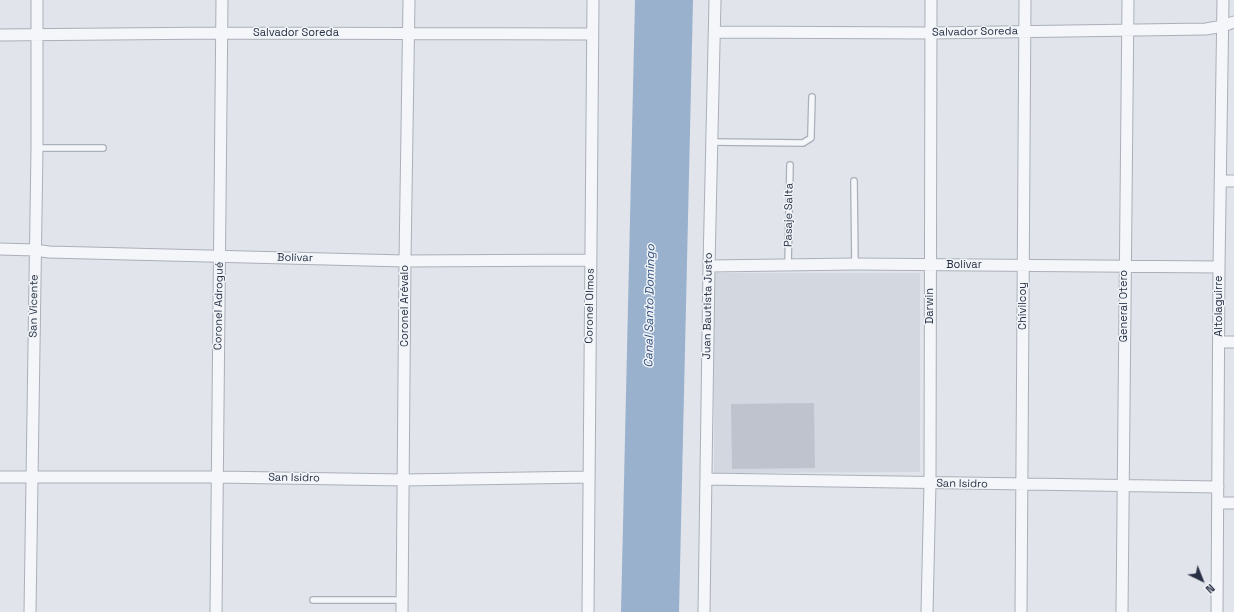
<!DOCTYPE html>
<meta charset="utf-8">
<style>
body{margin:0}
#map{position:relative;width:1234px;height:612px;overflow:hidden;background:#e1e5eb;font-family:"Space Grotesk",sans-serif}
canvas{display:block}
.north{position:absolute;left:1182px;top:560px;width:40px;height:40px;-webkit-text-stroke:3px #f1f4f8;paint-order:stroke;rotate:137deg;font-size:11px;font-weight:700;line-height:16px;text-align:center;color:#283144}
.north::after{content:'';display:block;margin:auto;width:14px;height:18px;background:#283144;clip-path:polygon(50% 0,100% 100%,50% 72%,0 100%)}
</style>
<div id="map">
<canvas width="1234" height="612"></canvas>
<div class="north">N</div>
</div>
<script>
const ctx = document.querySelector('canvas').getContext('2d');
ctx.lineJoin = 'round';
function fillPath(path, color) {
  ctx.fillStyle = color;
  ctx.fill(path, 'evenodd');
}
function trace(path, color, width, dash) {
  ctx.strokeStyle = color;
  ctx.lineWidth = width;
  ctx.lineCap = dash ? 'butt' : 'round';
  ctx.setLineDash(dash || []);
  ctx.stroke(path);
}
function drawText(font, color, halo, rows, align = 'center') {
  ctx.font = font + ' "Space Grotesk",sans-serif';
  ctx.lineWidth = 3;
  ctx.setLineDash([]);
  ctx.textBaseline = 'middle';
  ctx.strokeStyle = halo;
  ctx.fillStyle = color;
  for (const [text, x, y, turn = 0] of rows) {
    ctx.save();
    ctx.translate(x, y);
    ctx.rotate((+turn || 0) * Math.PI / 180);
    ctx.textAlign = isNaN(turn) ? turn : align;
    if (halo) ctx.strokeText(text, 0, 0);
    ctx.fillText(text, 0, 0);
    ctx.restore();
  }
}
const built = new Path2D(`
 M714,273H920V472L714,473Z`);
const water = new Path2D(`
 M635,0H693L679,612H621Z`);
const building = new Path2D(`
 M814,403L815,468L732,469L731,404Z`);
const service = new Path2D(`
 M712,142L803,143L811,138V133L812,97
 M37,148H103
 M854,181L855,264
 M788,265L790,165
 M313,600H402`);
const minor = new Path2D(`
 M715,32L931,33L1206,29L1223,26L1234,22
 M0,35L222,33L592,34
 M1220,181H1234
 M0,249L35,250L49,252L405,261L591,260
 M709,266L855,264L1219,267
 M1219,342H1234
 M0,477H217L404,480L589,477
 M706,479L1218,487
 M1218,503H1234
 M30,612L37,148V0
 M216,612L222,0
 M402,612L405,261L409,0
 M588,612L593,0
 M704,612L709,266L715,0
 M927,612L930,483L931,0
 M1021,612L1025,0
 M1122,612L1128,0
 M1217,612L1219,267L1223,0`);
const streetNames = [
 ["Salvador Soreda",975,32,-1],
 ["Salvador Soreda",296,33],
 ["Pasaje Salta",789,215,-89],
 ["Bolívar",295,258,1],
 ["Bolívar",964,265],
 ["San Vicente",34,306,-89],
 ["Coronel Adrogué",219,306,-89],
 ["Coronel Arévalo",405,306,-90],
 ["Coronel Olmos",590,306,-89],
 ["Juan Bautista Justo",708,306,-89],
 ["Darwin",930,306,-90],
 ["Chivilcoy",1023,306,-90],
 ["General Otero",1124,306,-90],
 ["Altolaguirre",1219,306,-90],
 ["San Isidro",294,478,1],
 ["San Isidro",962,484,1]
];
const waterNames = [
 ["Canal Santo Domingo",650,306,-89]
];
fillPath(built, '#d3d7e0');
fillPath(water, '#9ab1cd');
fillPath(building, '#bec3ce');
trace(service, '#aaafb9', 8);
trace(minor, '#aaafb9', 13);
trace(service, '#f4f6f9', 5.5);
trace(minor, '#f4f6f9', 11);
drawText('11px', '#283144', '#f1f4f8', streetNames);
drawText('italic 12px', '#2f4e7b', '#f1f4f8', waterNames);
</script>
